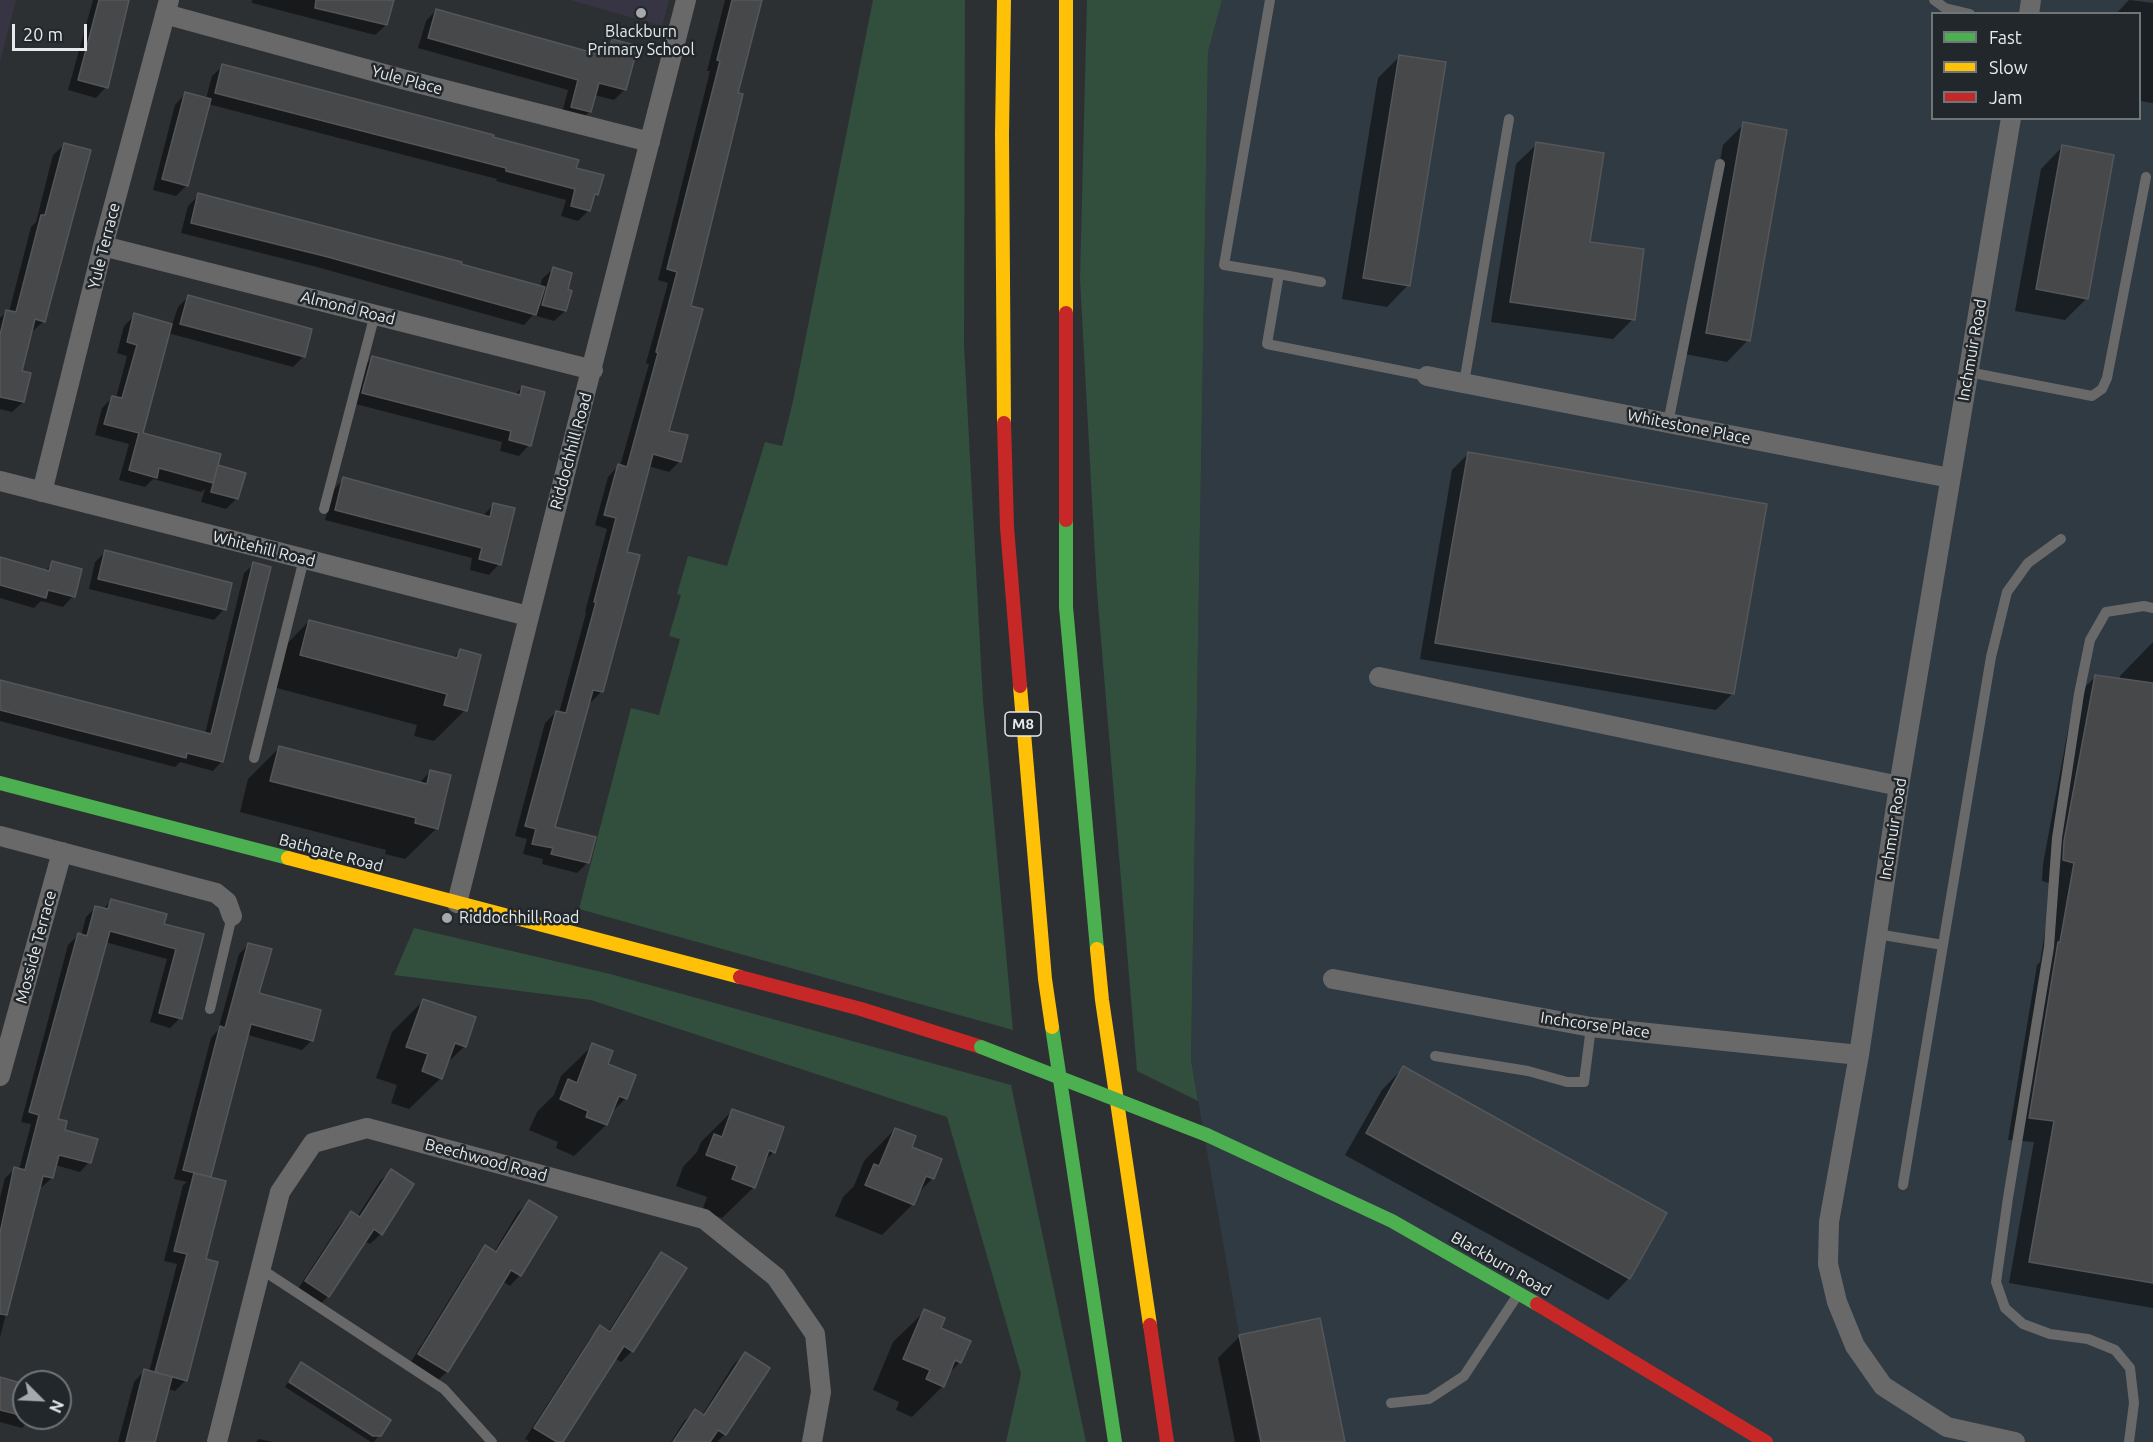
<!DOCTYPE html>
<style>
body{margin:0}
#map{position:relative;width:2153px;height:1442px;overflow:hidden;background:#2d3033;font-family:Ubuntu,sans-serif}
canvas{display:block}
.legend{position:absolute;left:1931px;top:12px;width:210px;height:108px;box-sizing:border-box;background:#22272b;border:2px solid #707578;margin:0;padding:8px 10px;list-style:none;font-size:18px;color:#e6eaec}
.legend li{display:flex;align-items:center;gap:12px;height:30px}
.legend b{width:30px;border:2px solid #707578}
.north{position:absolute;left:12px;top:1370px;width:60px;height:60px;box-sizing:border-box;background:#22272b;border:2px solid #707578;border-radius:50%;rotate:114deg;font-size:16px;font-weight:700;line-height:24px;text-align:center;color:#e6eaec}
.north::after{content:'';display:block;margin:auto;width:21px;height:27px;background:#a5a9ab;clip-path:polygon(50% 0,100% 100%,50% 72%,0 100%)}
.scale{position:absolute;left:12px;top:24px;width:75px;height:27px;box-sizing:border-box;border:3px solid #e6eaec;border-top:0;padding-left:8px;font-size:18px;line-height:21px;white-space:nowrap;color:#e6eaec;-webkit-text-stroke:4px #22272b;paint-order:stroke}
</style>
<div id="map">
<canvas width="2153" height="1442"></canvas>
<ul class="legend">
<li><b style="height:8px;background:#4caf50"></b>Fast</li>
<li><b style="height:8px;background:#ffc107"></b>Slow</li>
<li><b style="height:8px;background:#c62828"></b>Jam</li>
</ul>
<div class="north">N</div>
<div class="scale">20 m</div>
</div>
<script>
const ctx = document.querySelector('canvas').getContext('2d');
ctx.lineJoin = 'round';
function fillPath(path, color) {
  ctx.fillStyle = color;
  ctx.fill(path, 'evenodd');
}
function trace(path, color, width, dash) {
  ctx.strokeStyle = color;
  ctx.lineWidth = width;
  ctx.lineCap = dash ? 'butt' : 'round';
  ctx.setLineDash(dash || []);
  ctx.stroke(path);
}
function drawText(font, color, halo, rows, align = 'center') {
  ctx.font = font + ' Ubuntu,sans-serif';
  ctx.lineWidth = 5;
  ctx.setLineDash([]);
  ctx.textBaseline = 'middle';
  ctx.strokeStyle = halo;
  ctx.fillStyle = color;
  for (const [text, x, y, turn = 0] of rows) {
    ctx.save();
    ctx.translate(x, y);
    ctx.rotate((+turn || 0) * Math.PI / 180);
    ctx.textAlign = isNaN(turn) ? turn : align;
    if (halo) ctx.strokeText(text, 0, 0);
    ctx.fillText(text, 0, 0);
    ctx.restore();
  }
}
const built = new Path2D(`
 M1222,0H2153V1442H1258L1191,1060L1208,52ZM1932,14H2140V118H1932Z`);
const education = new Path2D(`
 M0,0H16L0,62Z
 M570,0H669L662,26Z`);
const green = new Path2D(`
 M873,0H965L964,345L983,701L1013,1030L579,909L631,708L659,715L680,639L669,636L681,595L677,594L688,556L727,566L765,442L782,446L793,401Z
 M1087,0H1222L1208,52L1191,1060L1198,1101L1137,1071L1097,592L1080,279Z
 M414,928L610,974L1011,1085L1086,1442H1006L1021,1374L947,1117L591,1000L394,975Z`);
const shadow = new Path2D(`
 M93,0H129L106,87L96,98L68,90Z
 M252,0H392L386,25L375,35L252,3Z
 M725,0H761L736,94L690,307L668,432L680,461L669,472L648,466L626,553L602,691L591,702L588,701L553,828L588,862L577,873L542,864L543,859L523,854L527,839L515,836L545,723L556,712L559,713L586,613L585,612L607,529L595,525L608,477L618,466H620L649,364L646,363L668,283L658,280L710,71H707Z
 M2129,0L2153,3V103L2140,101V14H2116Z
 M436,10L601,57L602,51L613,40L625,89L614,100L594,95L590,111L579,122L561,117L568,90L418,48L426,21Z
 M1400,56L1408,285L1387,307L1342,299L1378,78Z
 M223,66L492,138L575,169L602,176L597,195L592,200L589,210L578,221L561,216L566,200L496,181L497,179L208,104L187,185L176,196L153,190L175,105L185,94L206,99L212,76Z
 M1744,124L1748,340L1727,362L1685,354L1723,145Z
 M1537,144L1588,243L1633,319L1613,339L1491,322L1516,164Z
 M64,145L44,321L33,331H31L21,372L23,402L12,412L0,409V318L7,311L9,312L31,227L36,222L53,155Z
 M2062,147L2087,298L2065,320L2015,311L2041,169Z
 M199,195L540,287L542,279L553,269L566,290L565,311L554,321L533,315L524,325L317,267L181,233L188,206Z
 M188,297L304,356L293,367L168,333L141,434L215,471L219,467L237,498L226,509L201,502L205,489L201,492L153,479L145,487L119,480L129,444L95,435L102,408L113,397L116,398L127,356L117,353L124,326L135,315L172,325L178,307Z
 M372,358L515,395L522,387L529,445L519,456L500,451L502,442L352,403L362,368Z
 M1468,454L1732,694L1716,710L1420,659L1452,470Z
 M344,479L483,516L494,504L499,564L489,575L470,570L472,558L325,520L333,490Z
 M106,551L224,609L214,620L89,589L95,562Z
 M0,559L45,571L53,563L73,596L63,607L41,601L34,608L0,598Z
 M254,564L222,761L213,771L180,762L175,767L0,721V681L205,734L244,573Z
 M309,621L452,659L460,651L465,710L434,741L414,736L417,725L269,686L278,653Z
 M2153,642V1308L2009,1283L2034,1142L2008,1140L2037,965L2040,962L2053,884L2042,881L2043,864L2074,698L2096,676L2119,680L2120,676Z
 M280,747L419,783L431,771L437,828L405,859L385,854L386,850L240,812L248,779Z
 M111,901L162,925L203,936L180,1018L170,1028L150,1022L167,959L105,942L56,1120L89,1162L80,1172L55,1165L52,1178L42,1187H39L0,1337V1198L5,1178L15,1169L19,1170L31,1124L21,1122L68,945L78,935L81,936L86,917L96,907L103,909Z
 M249,944L258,994L312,1040L302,1050L248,1035L208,1178L204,1260L186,1380L175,1391L168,1389L154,1442H118L134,1382L144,1371L149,1372L177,1264L164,1261L183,1185L187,1182L174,1179L211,1038L218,1030L239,954Z
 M424,1000L465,1046L445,1065L441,1078L409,1109L391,1103L397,1085L376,1078L392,1032Z
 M593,1045L626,1098L610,1114L606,1125L574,1156L556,1148L558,1142L529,1130L537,1112L554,1095L561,1076Z
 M1403,1068L1629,1278L1608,1300L1345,1155L1382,1090Z
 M733,1110L774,1152L762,1163L754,1187L722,1218L702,1211L707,1197L676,1186L683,1167L697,1152L701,1142Z
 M895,1129L933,1178L917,1194L913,1204L882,1235L835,1216L843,1197L854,1186L864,1161Z
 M391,1171L381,1234L370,1244L364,1241L328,1296L318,1307L296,1292L340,1224L351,1213L357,1217L380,1181Z
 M529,1202L520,1275L510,1286L502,1281L447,1372L436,1382L409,1365L475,1258L486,1247L494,1252L518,1212Z
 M662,1254L685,1269L632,1351L621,1362L615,1358L561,1442H530L525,1439L590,1338L600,1327L608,1332L651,1265Z
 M925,1311L939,1328L960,1362L947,1375L943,1386L912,1417L896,1410L899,1402L873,1390L893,1342Z
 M1240,1336L1343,1442H1235L1218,1358Z
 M745,1354L725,1434L717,1442H671L684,1421L695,1411L702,1415L734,1364Z
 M297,1369L389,1421L377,1438L374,1442H371L285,1387Z
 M0,1378L24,1385V1418H32L22,1428L0,1422Z
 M259,1439L273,1442H256Z`);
const building = new Path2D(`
 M99,0H129L108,88L78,80Z
 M316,0H394L387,25L315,8Z
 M732,0H762L738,93L743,94L691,306L703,309L669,431L688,435L681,462L653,454L627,552L640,555L603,692L593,690L555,827L596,837L589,863L551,854L553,848L532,844L536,829L525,826L556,711L566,713L596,602H594L616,518L604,515L618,464L627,467L658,353L656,352L677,272L667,269L720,61L717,60Z
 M436,9L608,57L612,39L638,46L626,90L599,83L591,112L571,107L578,80L428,38Z
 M1399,55L1446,62L1410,286L1363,278Z
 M222,64L494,135L493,137L579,160L576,168L604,175L598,195L595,194L590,211L571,206L575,189L506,171V168L215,93Z
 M185,92L211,99L188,186L162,179Z
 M1743,122L1787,130L1750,341L1706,333Z
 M1536,142L1604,153L1590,242L1644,249L1635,320L1510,302Z
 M64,143L91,150L45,322L35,319L22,371L31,373L24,402L0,397V335L6,310L16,312L41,215H45Z
 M2062,145L2114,155L2088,299L2036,289Z
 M198,193L462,262L461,264L545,287L536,315L328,257L191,223Z
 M553,267L572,273L568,289L572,291L566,311L542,305Z
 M188,295L312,329L305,357L180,324Z
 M134,313L172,324L143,433L221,454L213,483L159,468L157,478L129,470L139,433L104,424L112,396L122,398L137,345L127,342Z
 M372,356L520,395L522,386L545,392L531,446L509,440L511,431L362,393Z
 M1468,452L1767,504L1734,694L1435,643Z
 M218,465L246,473L238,499L211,492Z
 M343,477L490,517L493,503L515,508L501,565L479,559L482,548L335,510Z
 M105,550L232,583L226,610L98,579Z
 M0,557L49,571L52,561L82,569L75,597L48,590L46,598L0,585Z
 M253,562L271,567L223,762L187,753L186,758L0,710V680L211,734Z
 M309,620L457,658L460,649L481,655L467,711L444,705L447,694L300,655Z
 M2095,675L2153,683V1283L2029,1262L2054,1121L2029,1118L2058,942H2060L2074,863L2063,860L2064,841Z
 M279,746L427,784L430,770L451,775L438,829L415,823L416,818L270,781Z
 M111,899L167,914L164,924L204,934L182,1019L159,1013L176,949L110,931L58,1119L67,1121L65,1130L98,1139L91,1163L59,1155L53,1178L43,1176L7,1315L0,1314V1233L14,1167L25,1170L39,1115L29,1112L78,933L87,936L95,906L108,909Z
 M248,943L272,949L259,993L321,1010L313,1041L251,1024L211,1177L183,1170L220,1026L225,1028Z
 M423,999L476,1017L466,1047L455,1043L442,1079L422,1071L428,1054L406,1047Z
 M592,1043L613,1051L608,1064L636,1075L627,1099L619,1096L607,1125L586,1117L588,1111L560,1099L568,1079L577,1083Z
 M1403,1066L1667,1213L1630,1279L1366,1133Z
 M732,1109L784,1127L775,1153L769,1150L755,1188L732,1179L737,1166L706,1155L714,1134L722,1137Z
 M895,1128L916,1136L912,1147L942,1159L934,1179L926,1176L914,1205L865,1185L874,1164L879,1166Z
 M391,1169L414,1184L382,1235L374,1229L329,1297L305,1281L351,1211L360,1217Z
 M194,1173L226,1181L206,1259L218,1262L187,1381L155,1372L187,1254L174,1251Z
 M529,1200L557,1217L521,1276L511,1270L448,1372L418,1354L485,1245L496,1252Z
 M661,1252L687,1268L633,1352L624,1346L563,1442H557L534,1428L600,1325L610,1332Z
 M924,1309L945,1318L941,1328L971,1341L961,1363L955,1360L944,1387L926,1379L930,1370L903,1359Z
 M1320,1318L1345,1442H1261L1239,1335Z
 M745,1352L770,1368L726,1435L718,1430L710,1442H673L695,1409L704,1415Z
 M301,1362L391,1420L381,1436H373L289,1382Z
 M144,1369L172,1377L155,1442H126Z
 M0,1377L24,1384V1416L0,1410Z`);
const lane = new Path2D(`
 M1270,0L1224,265L1279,274L1267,344L1427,376
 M1934,0L1945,8L1970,14
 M1279,274L1321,282
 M1968,372L2092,396L2102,389L2107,378L2146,177
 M1464,383L1509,119
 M1668,423L1720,164
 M324,509L375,314
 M254,758L304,559
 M1877,934L1943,945
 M210,1009L232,916
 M1435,1056L1528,1071L1567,1082H1584L1591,1027
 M1903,1185L1991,657L2007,592L2028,563L2061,539
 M261,1269L444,1389L492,1442
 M1391,1403L1429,1399L1464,1376L1519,1293
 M2129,1442L2134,1403L2130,1368L2115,1350L2088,1339L2050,1334L2023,1324L2005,1308L1996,1282L2008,1198L2049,947L2057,838L2079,694L2090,640L2106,612L2144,606L2153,608`);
const street = new Path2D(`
 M165,14L402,79L650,142
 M2029,14L2031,0
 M2011,118L1899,786L1859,1055L1829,1222L1828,1264L1837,1302L1855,1346L1883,1386L1947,1427L2015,1442
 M103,246L593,370
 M1427,376L1950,478
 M0,481L528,616
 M42,492L103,246L169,0
 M1379,677L1899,786
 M0,836L216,893L227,902L232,916
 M457,903C531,601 609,301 686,0
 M1333,979L1591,1027L1859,1055
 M0,1076L62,852
 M217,1442L280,1192L313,1143L367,1128L704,1219L776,1277L815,1334L821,1392L812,1442`);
const fast = new Path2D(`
 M1066,520V607L1097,949
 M0,783L288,858
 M1052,1027L1115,1442
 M1207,1135L1392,1221L1537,1304`);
const slow = new Path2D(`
 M1066,0V313
 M1004,423L1002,134L1004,0
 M1020,686L1045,979L1052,1027
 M288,858L740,977
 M1097,949L1102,1000L1150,1325`);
const jam = new Path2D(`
 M1066,313V520
 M1004,423L1007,527L1020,686
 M740,977L861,1009L981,1047
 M1537,1304L1766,1442
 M1150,1325L1167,1442`);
const fastBridge = new Path2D(`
 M981,1047L1207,1135`);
const markers = [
 [641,13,6,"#a5a9ab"],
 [447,918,6,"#a5a9ab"]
];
const shields = [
 [1023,724,36]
];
const shieldNames = [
 ["M8",1023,724]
];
const poiNames = [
 ["Blackburn",641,32],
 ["Primary School",641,50],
 ["Riddochhill Road",459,918,"left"]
];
const streetNames = [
 ["Yule Place",407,80,15],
 ["Yule Terrace",104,246,-76],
 ["Almond Road",348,308,14],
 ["Inchmuir Road",1972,350,-80],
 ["Whitestone Place",1689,427,11],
 ["Riddochhill Road",571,451,-75],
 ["Whitehill Road",264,549,14],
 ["Inchmuir Road",1893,829,-81],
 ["Bathgate Road",331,853,15],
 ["Mosside Terrace",36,947,-75],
 ["Inchcorse Place",1595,1025,8],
 ["Beechwood Road",486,1160,15],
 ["Blackburn Road",1501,1264,30]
];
fillPath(built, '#303a42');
fillPath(education, '#373443');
fillPath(green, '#324e3d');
fillPath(shadow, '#0007');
fillPath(building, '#46484a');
trace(building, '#555659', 1.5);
trace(lane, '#69696a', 10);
trace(street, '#69696a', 20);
trace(fast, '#4caf50', 14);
trace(slow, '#ffc107', 14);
trace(jam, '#c62828', 14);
trace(fastBridge, '#4caf50', 14);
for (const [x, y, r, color] of markers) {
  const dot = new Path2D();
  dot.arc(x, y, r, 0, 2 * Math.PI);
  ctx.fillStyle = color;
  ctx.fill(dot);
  trace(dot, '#22272b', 2);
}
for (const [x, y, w] of shields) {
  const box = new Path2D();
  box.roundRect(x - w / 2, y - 12, w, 24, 4.5);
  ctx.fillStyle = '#22272b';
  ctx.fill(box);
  trace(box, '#e6eaec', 1.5);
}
drawText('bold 15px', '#e6eaec', null, shieldNames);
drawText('16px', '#e6eaec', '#22272b', poiNames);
drawText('16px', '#e6eaec', '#22272b', streetNames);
</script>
